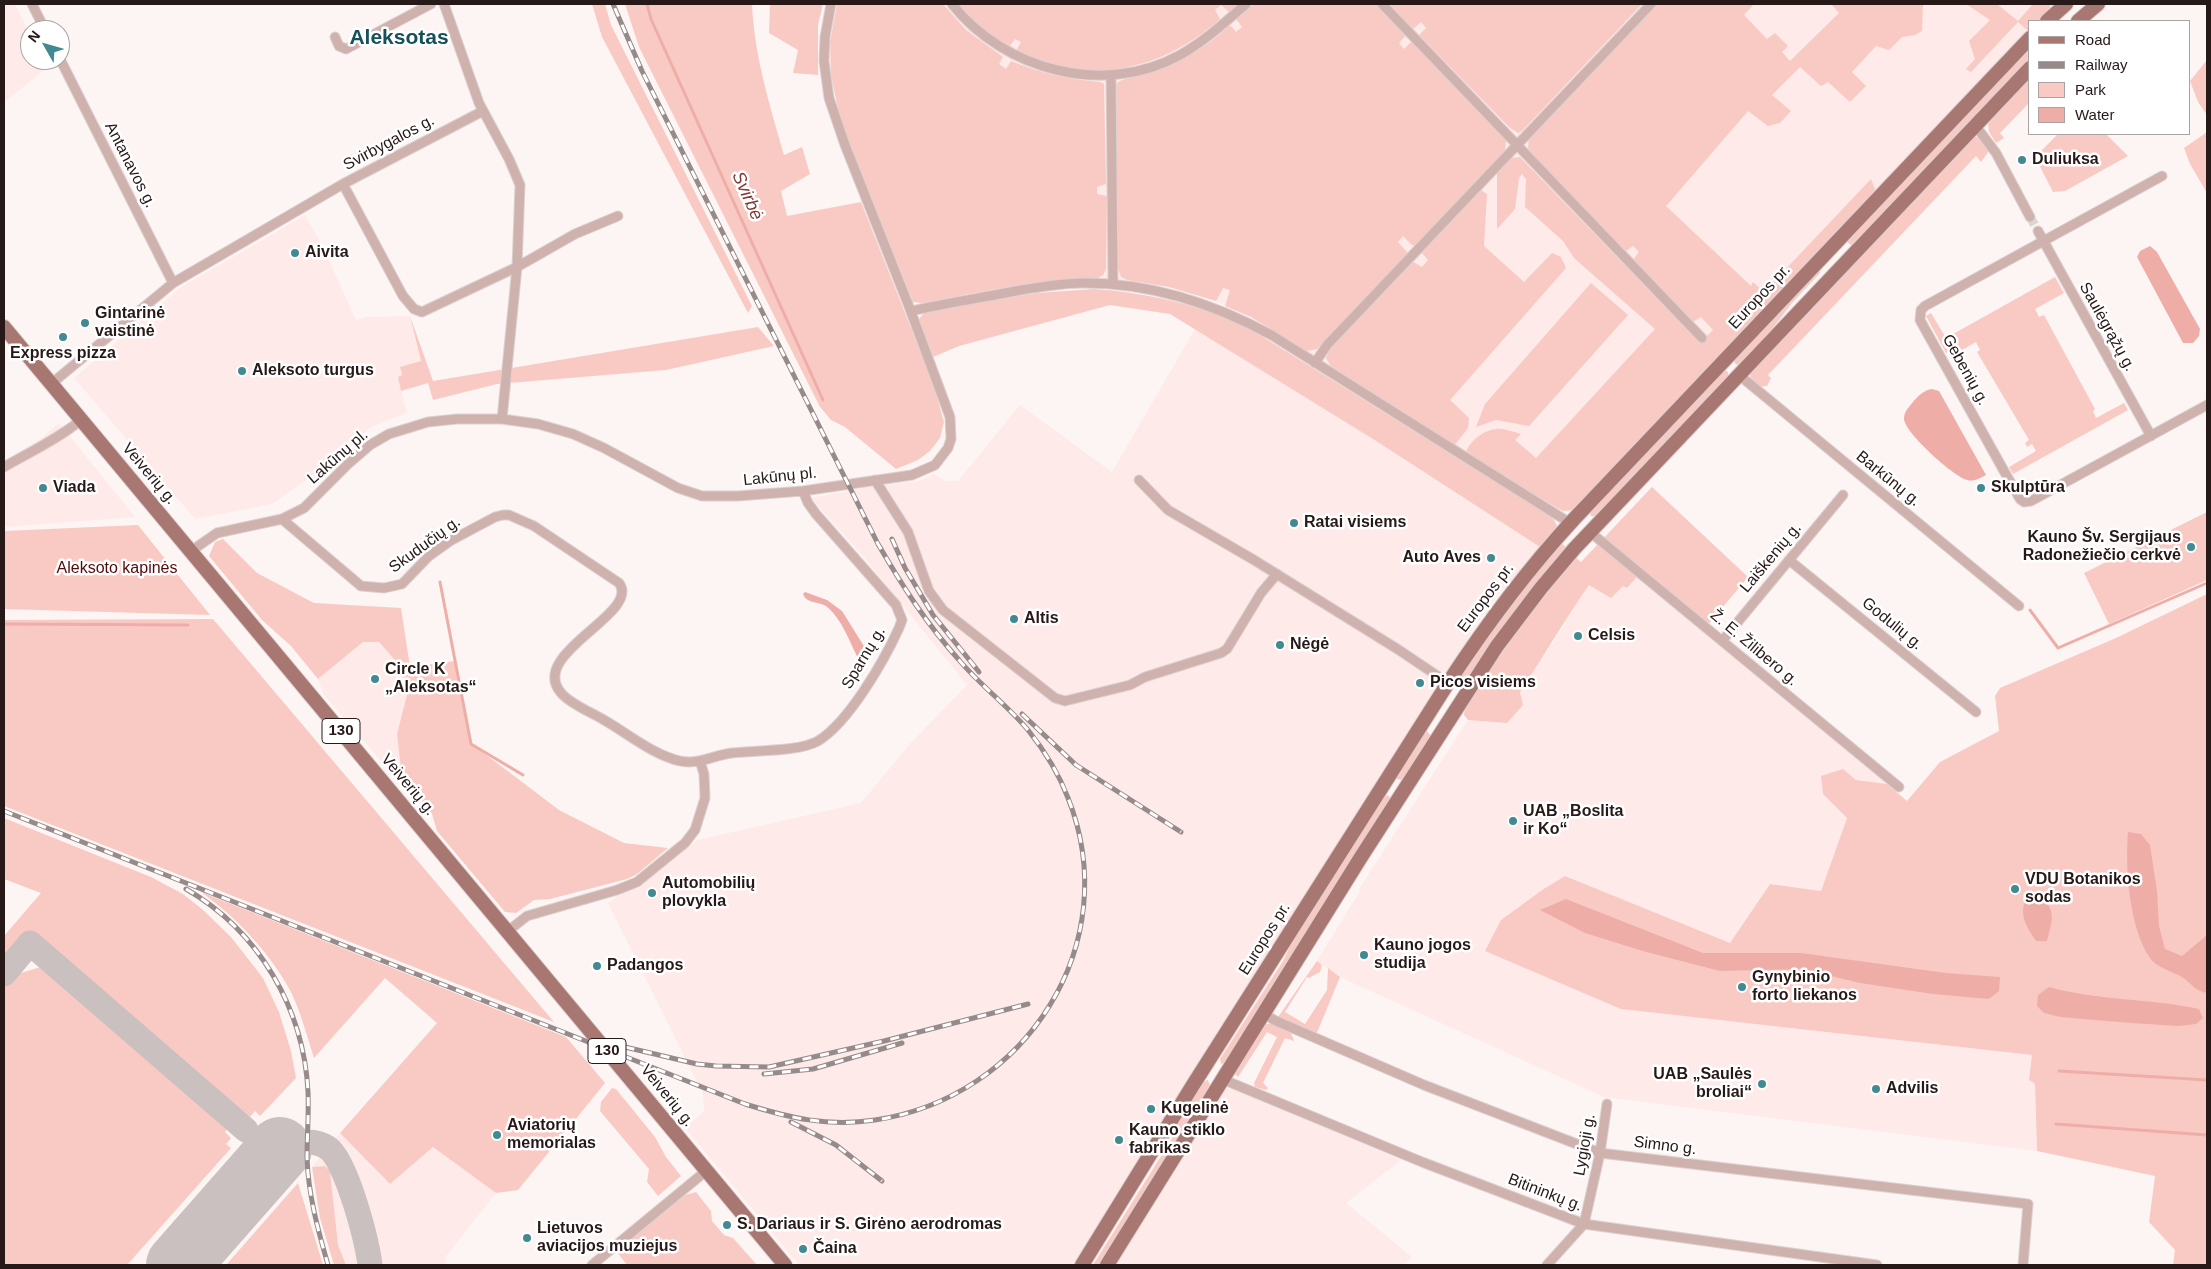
<!DOCTYPE html>
<meta charset="utf-8">
<style>
body{margin:0}
#map{position:relative;width:2211px;height:1269px;overflow:hidden;background:#fdf5f4;font-family:Helvetica,sans-serif}
canvas{display:block}
.frame{position:absolute;inset:0;border:5px solid #271918;pointer-events:none}
.legend{position:absolute;left:2028px;top:20px;width:162px;height:115px;box-sizing:border-box;background:#fff;border:1px solid #a9a3a3;margin:0;padding:6px 9px;list-style:none;font-size:15px;color:#271918}
.legend li{display:flex;align-items:center;gap:10px;height:25px}
.legend b{width:25px;border:1px solid #a9a3a3}
.north{position:absolute;left:20px;top:20px;width:50px;height:50px;box-sizing:border-box;background:#fff;border:1px solid #a9a3a3;border-radius:50%;rotate:308deg;font-size:14px;font-weight:700;line-height:20px;text-align:center;color:#271918}
.north::after{content:'';display:block;margin:auto;width:18px;height:22px;background:#428992;clip-path:polygon(50% 0,100% 100%,50% 72%,0 100%)}
</style>
<div id="map">
<canvas width="2211" height="1269"></canvas>
<div class="frame"></div>
<ul class="legend">
<li><b style="height:6px;background:#a97771"></b>Road</li>
<li><b style="height:6px;background:#968b8a"></b>Railway</li>
<li><b style="height:14px;background:#f9cac4"></b>Park</li>
<li><b style="height:14px;background:#eeaea7"></b>Water</li>
</ul>
<div class="north">N</div>
</div>
<script>
const ctx = document.querySelector('canvas').getContext('2d');
ctx.lineJoin = 'round';
function fillPath(path, color) {
  ctx.fillStyle = color;
  ctx.fill(path, 'evenodd');
}
function trace(path, color, width, dash) {
  ctx.strokeStyle = color;
  ctx.lineWidth = width;
  ctx.lineCap = dash ? 'butt' : 'round';
  ctx.setLineDash(dash || []);
  ctx.stroke(path);
}
function drawText(font, color, halo, rows, align = 'center') {
  ctx.font = font + ' Helvetica,sans-serif';
  ctx.lineWidth = 5;
  ctx.setLineDash([]);
  ctx.textBaseline = 'middle';
  ctx.strokeStyle = halo;
  ctx.fillStyle = color;
  for (const [text, x, y, turn = 0] of rows) {
    ctx.save();
    ctx.translate(x, y);
    ctx.rotate((+turn || 0) * Math.PI / 180);
    ctx.textAlign = isNaN(turn) ? turn : align;
    if (halo) ctx.strokeText(text, 0, 0);
    ctx.fillText(text, 0, 0);
    ctx.restore();
  }
}
const built = new Path2D(`
 M4,4H15L30,35V60H43L44,63L43,71L4,102Z
 M837,4H2056L2038,21H2030V29L1572,510L1569,512L1556,509L1465,455L1306,351L1251,317L1216,301L1169,287L1127,280L1098,278L1065,279L923,303L913,302L850,146L838,109L831,75L830,42Z
 M305,215L321,243L356,320L367,317L410,316L421,361L398,377L407,413L371,427L306,480L272,504L195,519L74,378L181,287Z
 M1195,329L1373,439L1540,547L1511,581L1503,588L1473,628L1466,644L1446,672L1414,726L1076,1265H799L685,1128L704,1111L703,1094L608,903L698,840L861,803L908,746L967,685L863,556L811,498L869,487L919,481L934,474L945,481H958L1020,405L1112,472Z
 M59,423L135,517L4,527V461L42,438Z
 M1636,577L1887,784L1856,780L1843,769L1823,794L1847,818L1821,891L1770,884L1730,943L1565,876L1542,890L1501,920L1621,1009L2032,1055L2029,1080L2035,1084L2037,1151L1604,1097L1340,977L1317,961L1360,891L1359,889L1468,720L1507,723L1523,705L1520,692L1562,629L1569,613L1589,585L1624,586L1627,588Z
 M363,642H379L402,668L407,695L397,734L402,777L387,768L324,695L318,679Z
 M1224,1088L1235,1089L1401,1160L1346,1203L1412,1257L1402,1265H1112Z
 M340,1133L390,1184L433,1147L496,1193L446,1256L445,1265H346L338,1245L330,1171L325,1166L312,1167Z`);
const green = new Path2D(`
 M592,4H605L611,25L752,306L748,313L602,37Z
 M625,4H752C754,55 770,106 784,155L802,147L810,174L781,191L787,216L861,202L934,386L944,422L940,438L930,451L918,460L896,469L845,427L831,420L820,407L639,47Z
 M770,4H823L818,25V75L793,73L798,50L769,33Z
 M837,4H943L966,30L1003,57L999,64L1006,69L1011,61C1040,73 1068,79 1100,82L1104,84L1106,184L1097,187V194L1107,196L1106,269L1103,275L1098,278C1039,279 981,292 923,303L913,302L850,146L838,109L831,75L830,42Z
 M957,4H1239L1229,12L1221,5L1215,10L1220,19C1177,57 1122,79 1064,67C1047,64 1032,57 1016,51L1021,42L1015,39L1009,47L978,26Z
 M1254,4H1376L1406,35L1399,43L1404,49L1412,41L1506,140L1505,151L1416,245H1412L1403,236L1398,242L1408,253L1317,349L1306,351L1251,317L1225,306L1230,290L1223,288L1216,301L1169,287L1127,280L1121,277L1118,269L1116,84C1122,77 1162,68 1174,62C1195,54 1214,40 1230,25L1236,32L1242,27L1236,19Z
 M1389,4H1642L1522,131L1518,133L1509,127L1419,35L1426,28L1421,22L1413,29Z
 M1656,4H1754L1744,15L1767,39L1775,33L1788,46L1782,52L1790,61L1839,13L1831,4H1923L1922,31L1915,35L1902,37L1889,50L1876,46L1852,72L1866,86L1850,102L1828,82L1821,86L1800,67L1772,95L1791,111L1780,123L1768,126L1748,111L1666,206L1751,286L1753,282L1764,292L1871,179L1876,192L1572,510L1563,511L1465,455C1469,441 1482,431 1496,429C1504,428 1513,432 1521,434L1515,440L1536,458L1655,329L1574,258L1563,241L1525,207L1526,179L1522,174L1519,178L1515,209L1497,229V173L1511,158L1520,157L1700,343L1713,330L1701,317L1693,322L1633,260L1639,252L1633,246L1626,251L1531,154L1528,148L1529,138Z
 M1966,4H1997L2018,21L2033,4H2050C2051,12 2043,16 2038,21H2030L2028,31L2018,22L1971,72L1966,69L1975,59L1969,41L1990,20Z
 M2030,45V59L1853,247L1845,240Z
 M2207,60V115L2198,102L2190,81Z
 M2030,76V102L2000,133L2004,138L1996,143L1989,132L1988,122Z
 M2207,132V193L2190,164L2184,148Z
 M2058,134H2106L2128,156L2065,191L2053,192L2035,157Z
 M1975,136L1981,139L1989,151L1981,162L1976,156L1768,375L1771,378L1767,386L1758,387L1751,381L1750,372Z
 M1481,190L1487,194L1484,246L1524,282L1552,253L1561,257L1566,268L1450,400L1469,418L1468,428L1454,446L1332,368L1326,358L1330,349L1413,262L1422,267L1428,260L1421,252Z
 M1821,268L1820,273L1792,303L1763,341L1740,365L1735,364L1734,359Z
 M2055,277L2064,293L2035,309L2039,317L2044,315L2095,409L2093,411L2096,418L2124,403L2128,410L2013,474L2009,467L2036,451L2032,444L2027,447L2025,443L2029,440L1977,352L1980,350L1976,342L1955,354L1952,350L1946,353L1926,316L1931,313L1946,338Z
 M1591,283L1628,315L1529,426L1496,420L1476,427L1485,404Z
 M1094,289C1148,293 1198,304 1247,327L1549,515L1554,520L1557,526L1540,547L1373,439L1170,314L1110,305L959,346L933,357L918,320L925,312L983,302L1036,293Z
 M410,316L433,381L758,327L774,346L666,370L497,384L433,400L428,383L401,391L398,377L402,375L400,367L421,361Z
 M1725,370L1728,372V378L1597,517L1591,516L1589,510L1721,371Z
 M1652,487L1748,577L1706,627L1640,573L1627,588L1623,586L1611,598L1589,585C1565,619 1544,656 1520,692L1523,705L1507,723L1468,720L1464,715L1465,705L1520,624L1575,557L1581,562Z
 M2207,512V580L2109,624L2084,573Z
 M138,525L210,615L4,609V531Z
 M223,539L257,573L314,603L401,608L410,667L455,661L472,744L559,810L624,843L668,848L637,874L627,879L550,899L534,900L516,913L505,912L437,831L432,814L402,777L397,734L407,695L402,668L379,642H363L318,679L291,646L262,620L209,556L215,542Z
 M1560,542L1568,549L1467,681L1463,684L1458,681L1484,638Z
 M2207,594V1265H2173L2175,1250L2149,1222L2155,1176L2037,1151L2035,1084L2029,1080L2032,1055L1621,1009L1485,951L1501,920L1542,890L1565,876L1730,943L1770,884L1821,891L1847,818L1823,794L1821,776L1843,769L1856,780L1887,784L1907,801L1940,762L1999,731L1995,696L2000,688L2116,638Z
 M213,619L554,1022L4,806V620Z
 M1427,731L1431,736L1405,778L1402,780L1397,779L1396,776L1424,732Z
 M1385,795L1389,796L1391,801L1225,1063L1221,1064L1220,1059L1283,961L1305,916Z
 M4,818L151,877L183,894L202,909L231,937L263,978L279,1012L291,1051L296,1078L260,1116L255,1111L250,1117L243,1111L239,1115L30,931L4,960V936L41,893L4,879Z
 M201,892L566,1037L605,1083L518,1190L496,1193L433,1147L390,1184L340,1133L437,1023L385,978L314,1058C307,1036 301,1013 291,992C270,953 237,918 201,892Z
 M1317,961L1322,965L1320,972L1309,978L1307,977L1285,1012L1305,1024L1327,990L1328,968L1340,977L1316,1035L1278,1017Z
 M44,966L228,1128L225,1132L231,1138L226,1144L231,1148L127,1265H4V987L14,975Z
 M1265,1024H1272L1291,1033L1294,1041L1285,1038L1263,1083L1268,1088L1266,1090L1255,1087L1254,1083L1277,1037L1267,1032L1238,1077L1234,1073L1262,1026Z
 M1208,1080L1210,1086L1100,1265H1093L1171,1140L1179,1121L1203,1082Z
 M612,1088L616,1089L655,1137L666,1157L681,1176L658,1196L647,1182L649,1169L600,1111L601,1102Z
 M325,1166L330,1171L338,1245L346,1265H334L320,1218L312,1167Z
 M298,1183L323,1265H226Z
 M696,1192L711,1211L712,1221L724,1235L733,1238L757,1265H627L616,1251L685,1195Z`);
const water = new Path2D(`
 M2150,246L2157,252L2200,329L2199,336L2193,343H2183L2137,257L2140,251Z
 M1932,389L1939,391L1986,475C1980,478 1974,482 1967,480C1953,476 1905,433 1904,419C1904,411 1909,407 1913,402C1918,396 1924,390 1932,389Z
 M805,592L827,600L842,611L867,651L865,659L859,660C849,641 843,620 826,606C818,601 807,604 803,594Z
 M2128,832L2141,834L2150,845L2157,891L2159,926L2165,949L2182,956L2207,935V993C2195,991 2192,984 2182,977C2173,972 2156,967 2150,958C2129,928 2125,867 2128,832Z
 M2041,896C2057,912 2052,921 2047,941H2036C2026,926 2018,914 2027,897Z
 M1566,899L1703,953H1801L1946,973L2000,977L1999,991L1989,999L1933,994L1860,983L1802,969L1720,971L1646,952L1585,933L1540,910Z
 M2049,987C2099,1001 2149,998 2199,1009L2203,1018L2196,1024L2178,1026L2131,1023L2060,1017L2044,1013L2037,1006L2038,995Z`);
const stream = new Path2D(`
 M647,4L651,19L823,400
 M440,582L471,744L523,775
 M2030,610L2058,648L2207,583
 M4,624L188,625
 M2059,1071L2207,1080
 M2056,1124L2207,1135`);
const taxiway = new Path2D(`
 M4,974L30,943L246,1130
 M280,1149C294,1142 313,1138 328,1148C347,1162 367,1241 370,1265`);
const runway = new Path2D(`
 M178,1265L280,1149`);
const minorTunnel = new Path2D(`
 M2030,217L2038,231`);
const minor = new Path2D(`
 M32,4L45,30
 M444,4L479,103L509,159L520,185L517,267L502,419
 M952,4C1004,70 1104,97 1180,55C1205,41 1225,22 1246,4
 M1382,4L1702,338
 M335,37L339,46L346,49L431,4
 M60,59L173,283
 M1111,75L1113,284
 M1975,125L1996,153L2030,217
 M2162,176L1925,306L1921,310L1920,320L2004,471L2020,499L2024,502L2031,501L2207,405
 M343,184L403,296L414,309L422,312L517,267L575,234L618,216
 M2038,231L2151,436
 M911,311C942,304 973,299 1005,293C1031,288 1058,283 1084,283C1152,283 1215,304 1273,336L1570,523
 M1315,363L1327,345L1651,4
 M1739,375L2019,606
 M51,384L173,283L343,184L483,111
 M4,467C30,452 58,439 81,420
 M875,480L908,532L929,591L943,610L1055,698L1065,701L1130,685L1145,677L1221,653L1227,649L1261,593L1277,574
 M1139,480L1168,510L1254,560L1399,650L1448,683
 M282,519L361,586L384,588L402,584L429,556L450,541L495,517L503,515H509L534,526L619,583C642,614 525,654 562,694C572,705 591,712 604,720C627,733 653,755 680,761C699,765 714,755 732,753C756,750 798,752 818,741C849,722 884,661 899,628L902,620L896,605L816,514L808,503L803,491
 M1590,532L1899,787
 M191,551L217,533L282,519L304,508L348,464L370,445L389,434L428,422L457,419H502L538,424L573,434L604,448L678,488L702,496H738L803,491L912,475L935,465L948,448L951,439L950,417L908,304L845,145L829,98L824,61L825,37L831,4
 M1789,560L1976,712
 M1722,641L1843,495
 M508,931L527,916L617,890L637,882L685,843L695,830L705,798L704,774L700,761
 M1263,1013L1274,1020L1424,1085L1600,1153L2028,1204L2023,1265
 M1222,1079L1422,1162L1584,1224L1877,1265
 M592,1265L706,1171
 M1547,1265L1584,1224L1600,1153L1607,1104`);
const primary = new Path2D(`
 M2047,21L2066,4
 M2078,21L2098,4
 M4,327L785,1265
 M1082,1265L1193,1085L1448,683C1486,625 1527,570 1574,519L2030,38
 M1107,1265L1361,857L1497,646L1541,588L1574,549L2030,68`);
const rail = new Path2D(`
 M892,539L905,568L933,615L979,672
 M1022,714L1076,765L1181,832
 M4,811L745,1104C790,1118 827,1127 875,1120C1026,1098 1126,943 1068,798C1059,774 1044,750 1028,730C1007,705 980,685 959,660C926,623 903,587 878,544L642,71L613,4
 M186,889C259,931 304,1009 308,1092C309,1114 307,1136 307,1157C308,1194 318,1230 328,1265
 M608,1043L697,1064L716,1066L769,1067L884,1041L1028,1004
 M764,1074L813,1069L902,1043
 M791,1122L836,1145L882,1181`);
const markers = [
 [2022,160,5,"#428992"],
 [295,253,5,"#428992"],
 [85,323,5,"#428992"],
 [63,337,5,"#428992"],
 [242,371,5,"#428992"],
 [43,488,5,"#428992"],
 [1981,488,5,"#428992"],
 [1294,523,5,"#428992"],
 [2191,547,5,"#428992"],
 [1491,558,5,"#428992"],
 [1014,619,5,"#428992"],
 [1578,636,5,"#428992"],
 [1280,645,5,"#428992"],
 [375,679,5,"#428992"],
 [1420,683,5,"#428992"],
 [1513,821,5,"#428992"],
 [2015,889,5,"#428992"],
 [652,893,5,"#428992"],
 [1364,955,5,"#428992"],
 [597,966,5,"#428992"],
 [1742,987,5,"#428992"],
 [1762,1084,5,"#428992"],
 [1876,1089,5,"#428992"],
 [1151,1109,5,"#428992"],
 [497,1135,5,"#428992"],
 [1119,1140,5,"#428992"],
 [727,1225,5,"#428992"],
 [527,1238,5,"#428992"],
 [803,1249,5,"#428992"]
];
const shields = [
 [341,731,38],
 [607,1051,38]
];
const shieldNames = [
 ["130",341,731],
 ["130",607,1051]
];
const streetNames = [
 ["Svirbygalos g.",389,143,-28],
 ["Antanavos g.",130,165,63],
 ["Europos pr.",1760,297,-47],
 ["Saulėgrąžų g.",2107,327,61],
 ["Gebenių g.",1965,370,61],
 ["Lakūnų pl.",338,457,-41],
 ["Veiverių g.",149,474,50],
 ["Lakūnų pl.",780,477,-6],
 ["Barkūnų g.",1888,479,39],
 ["Skudučių g.",425,545,-36],
 ["Laiškenių g.",1771,558,-50],
 ["Europos pr.",1486,598,-53],
 ["Godulių g.",1892,624,39],
 ["Ž. E. Žilibero g.",1754,648,40],
 ["Sparnų g.",864,658,-59],
 ["Veiverių g.",408,785,50],
 ["Europos pr.",1265,939,-58],
 ["Veiverių g.",667,1096,51],
 ["Lygioji g.",1585,1145,-80],
 ["Simno g.",1665,1146,7],
 ["Bitininkų g.",1545,1193,21]
];
const poiNames = [
 ["Duliuksa",2032,160],
 ["Aivita",305,253],
 ["Gintarinė",95,314],
 ["vaistinė",95,332],
 ["Express pizza",63,354,"center"],
 ["Aleksoto turgus",252,371],
 ["Viada",53,488],
 ["Skulptūra",1991,488],
 ["Ratai visiems",1304,523],
 ["Kauno Šv. Sergijaus",2181,538,"right"],
 ["Radonežiečio cerkvė",2181,556,"right"],
 ["Auto Aves",1481,558,"right"],
 ["Altis",1024,619],
 ["Celsis",1588,636],
 ["Nėgė",1290,645],
 ["Circle K",385,670],
 ["„Aleksotas“",385,688],
 ["Picos visiems",1430,683],
 ["UAB „Boslita",1523,812],
 ["ir Ko“",1523,830],
 ["VDU Botanikos",2025,880],
 ["sodas",2025,898],
 ["Automobilių",662,884],
 ["plovykla",662,902],
 ["Kauno jogos",1374,946],
 ["studija",1374,964],
 ["Padangos",607,966],
 ["Gynybinio",1752,978],
 ["forto liekanos",1752,996],
 ["UAB „Saulės",1752,1075,"right"],
 ["broliai“",1752,1093,"right"],
 ["Advilis",1886,1089],
 ["Kugelinė",1161,1109],
 ["Aviatorių",507,1126],
 ["memorialas",507,1144],
 ["Kauno stiklo",1129,1131],
 ["fabrikas",1129,1149],
 ["S. Dariaus ir S. Girėno aerodromas",737,1225],
 ["Lietuvos",537,1229],
 ["aviacijos muziejus",537,1247],
 ["Čaina",813,1249]
];
const parkNames = [
 ["Aleksoto kapinės",117,569]
];
const waterNames = [
 ["Svirbė",747,196,66]
];
const districtNames = [
 ["Aleksotas",399,38]
];
fillPath(built, '#feeae8');
fillPath(green, '#f9cac4');
fillPath(water, '#eeaea7');
trace(stream, '#eeaea7', 3);
trace(taxiway, '#cac0bf', 25);
trace(runway, '#cac0bf', 64);
trace(minorTunnel, '#ddd4d3', 9, [9, 4.5]);
trace(minor, '#dbd2d1', 11);
trace(primary, '#dbd2d1', 16);
trace(minor, '#cfb2ae', 9);
trace(primary, '#a97771', 14);
trace(rail, '#968b8a', 5);
trace(rail, '#fff', 3, [9]);
for (const [x, y, r, color] of markers) {
  const dot = new Path2D();
  dot.arc(x, y, r, 0, 2 * Math.PI);
  ctx.fillStyle = color;
  ctx.fill(dot);
  trace(dot, '#fff', 2);
}
for (const [x, y, w] of shields) {
  const box = new Path2D();
  box.roundRect(x - w / 2, y - 12.5, w, 25, 4);
  ctx.fillStyle = '#fff';
  ctx.fill(box);
  trace(box, '#271918', 1);
}
drawText('bold 15px', '#271918', null, shieldNames);
drawText('16px', '#271918', '#fff', streetNames);
drawText('bold 16px', '#271918', '#fff', poiNames, 'left');
drawText('16px', '#54090a', '#fff', parkNames);
drawText('italic 18px', '#843833', '#fff', waterNames);
drawText('bold 21px', '#155158', '#fff', districtNames);
</script>
